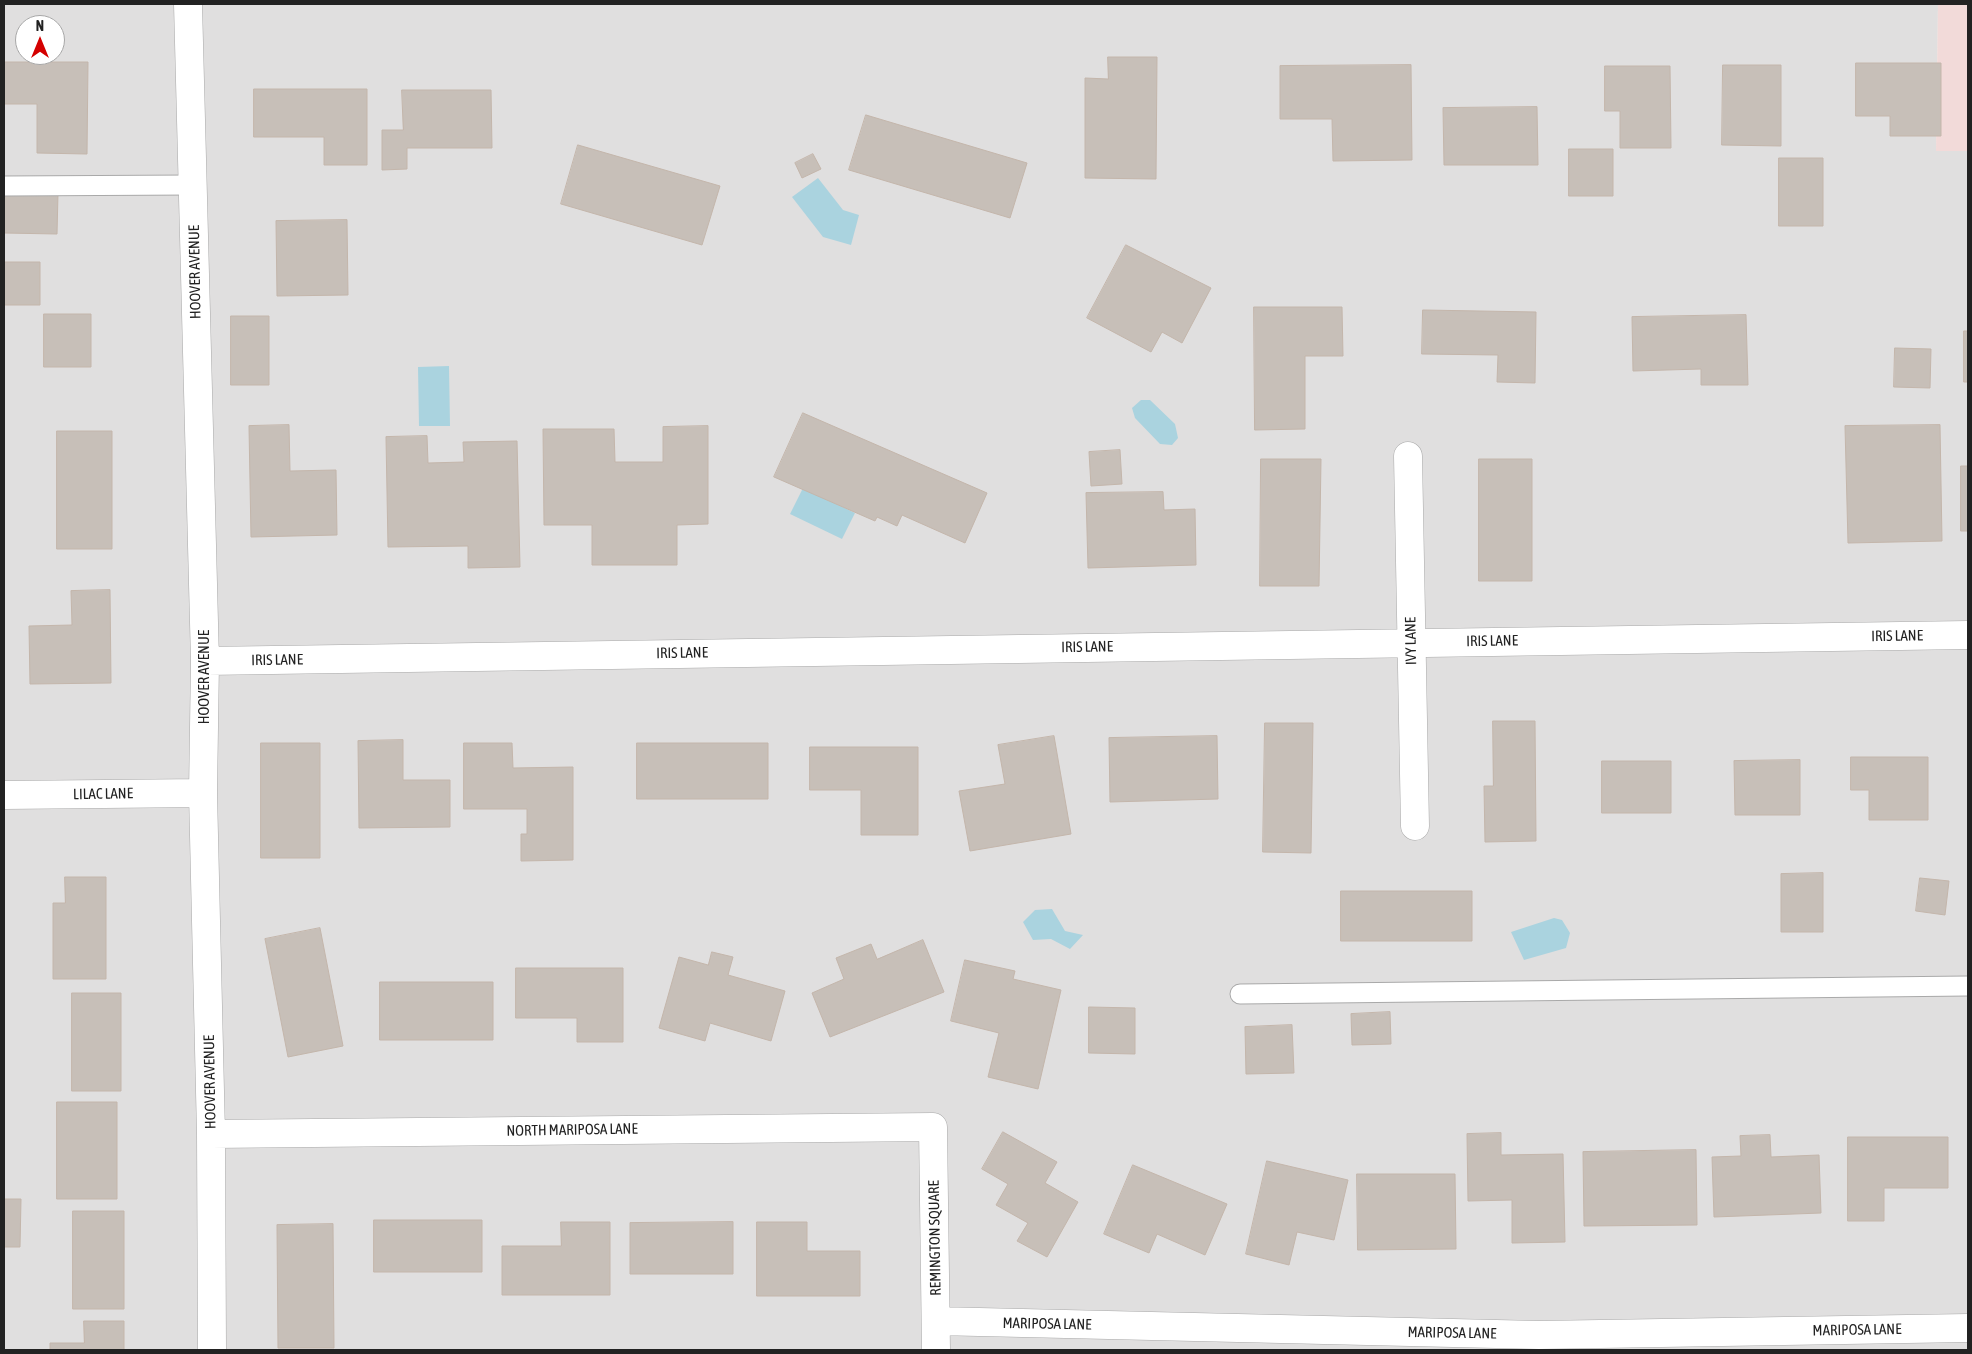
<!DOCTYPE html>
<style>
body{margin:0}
#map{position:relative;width:1972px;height:1354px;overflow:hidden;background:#f2efe9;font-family:"Asap Condensed",sans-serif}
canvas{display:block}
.frame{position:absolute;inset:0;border:5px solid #222;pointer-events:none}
.north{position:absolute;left:15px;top:15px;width:50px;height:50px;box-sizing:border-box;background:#fff;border:1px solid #a7a7a7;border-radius:50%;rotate:0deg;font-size:14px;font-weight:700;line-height:20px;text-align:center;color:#222}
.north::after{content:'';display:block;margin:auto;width:18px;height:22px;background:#d40000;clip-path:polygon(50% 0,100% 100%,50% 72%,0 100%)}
</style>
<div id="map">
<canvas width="1972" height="1354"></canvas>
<div class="frame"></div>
<div class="north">N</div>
</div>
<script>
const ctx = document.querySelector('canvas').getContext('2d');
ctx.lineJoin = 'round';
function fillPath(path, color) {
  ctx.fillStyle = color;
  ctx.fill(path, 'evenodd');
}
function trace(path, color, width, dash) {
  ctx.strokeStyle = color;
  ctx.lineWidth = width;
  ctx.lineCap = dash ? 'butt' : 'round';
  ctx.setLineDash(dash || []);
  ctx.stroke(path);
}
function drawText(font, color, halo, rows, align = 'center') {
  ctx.font = font + ' "Asap Condensed",sans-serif';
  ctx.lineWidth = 4;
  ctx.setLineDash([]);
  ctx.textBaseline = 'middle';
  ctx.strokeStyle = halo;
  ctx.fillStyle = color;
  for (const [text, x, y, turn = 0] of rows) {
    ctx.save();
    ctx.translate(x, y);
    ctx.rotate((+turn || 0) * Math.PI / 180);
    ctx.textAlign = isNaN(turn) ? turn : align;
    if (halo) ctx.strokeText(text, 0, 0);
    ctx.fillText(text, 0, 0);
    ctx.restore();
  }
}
const residential = new Path2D(`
 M4,4H1938L1936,151H1968V1350H4ZM25,25H55V55H25Z`);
const commercial = new Path2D(`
 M1938,4H1968V151H1936Z`);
const water = new Path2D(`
 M818,178L843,210L859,215L851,245L823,237L792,197Z
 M449,366L450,426H419L418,367Z
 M1141,400H1150L1175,424L1178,438L1172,445L1160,444L1135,418L1132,408Z
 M803,488L855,513L842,539L790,514Z
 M1052,909L1065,931L1083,935L1070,949L1051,939L1033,940L1023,922L1035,910Z
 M1554,918L1562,920L1570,933L1566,948L1524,960L1511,932Z`);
const building = new Path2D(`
 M1108,57H1157L1156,179L1085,178V78L1108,79Z
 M4,62H88L87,154L37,153V104H4Z
 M1856,63H1941V136H1890V116H1856Z
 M1411,65L1412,160L1333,161L1332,119H1280V66Z
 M1723,65H1781V146L1722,145Z
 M1605,66H1670L1671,148H1620V111H1605Z
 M254,89H367V165H324V137H254Z
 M402,90H491L492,148H407V169L382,170V130H403Z
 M1537,107L1538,165H1444L1443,108Z
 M866,115L1027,163L1010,218L849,170Z
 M578,145L720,186L702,245L561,204Z
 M1569,149H1613V196H1569Z
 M813,154L821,169L802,178L795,163Z
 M1779,158H1823V226H1779Z
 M4,191L58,193L57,234L4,233Z
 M347,220L348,295L277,296L276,221Z
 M1126,245L1211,288L1182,343L1162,332L1151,352L1087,318Z
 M4,262H40V305H4Z
 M1254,307H1342L1343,356H1305V429L1255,430Z
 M1423,310L1536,312L1535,383L1497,382L1498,355L1422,354Z
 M44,314H91V367H44Z
 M1746,315L1748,385H1701V369L1633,371L1632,317Z
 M231,316H269V385H231Z
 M1964,331H1968V382H1964Z
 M1895,348L1931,349L1930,388L1894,387Z
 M803,413L987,493L965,543L902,515L897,526L877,517L875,521L774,477Z
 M289,425L290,471L336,470L337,535L251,537L249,426Z
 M1940,425L1942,541L1848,543L1845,426Z
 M708,426V524L677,525V565H592V525H544L543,429H614L615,462H663V427Z
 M57,431H112V549H57Z
 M427,436L428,463L464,462L463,442L517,441L520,567L468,568V546L388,547L386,437Z
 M1120,450L1122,484L1091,486L1089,452Z
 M1261,459H1321L1319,586H1260Z
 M1479,459H1532V581H1479Z
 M1961,466H1968V531H1961Z
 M1163,492L1164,510L1195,509L1196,565L1088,568L1086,493Z
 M110,590L111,683L30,684L29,626L72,625L71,591Z
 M1493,721H1535L1536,841L1485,842L1484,786H1493Z
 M1265,723H1313L1311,853L1263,852Z
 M1054,736L1071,834L970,851L959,791L1005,784L998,745Z
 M1217,736L1218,799L1110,802L1109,738Z
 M403,740V780H450V827L359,828L358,741Z
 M261,743H320V858H261Z
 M464,743H512L513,768L573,767V860L521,861V834H527V809H464Z
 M637,743H768V799H637Z
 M810,747H918V835H861V790H810Z
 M1851,757H1928V820H1869V790H1851Z
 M1800,760V815H1735L1734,761Z
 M1602,761H1671V813H1602Z
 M1823,873V932H1781V874Z
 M65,877H106V979H53V903H65Z
 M1920,878L1949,881L1945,915L1916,911Z
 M1341,891H1472V941H1341Z
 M320,928L343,1046L288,1057L265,939Z
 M923,940L944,992L830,1037L812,993L844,979L836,958L871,944L877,959Z
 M712,952L733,957L728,975L785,991L771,1041L710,1023L705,1041L659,1028L679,957L708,965Z
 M965,960L1015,971L1013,979L1061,990L1038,1089L988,1077L999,1033L951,1021Z
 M516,968H623V1042H577V1018H516Z
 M380,982H493V1040H380Z
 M72,993H121V1091H72Z
 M1089,1007L1135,1008V1054L1089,1053Z
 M1390,1012L1391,1044L1352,1045L1351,1014Z
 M1292,1025L1294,1073L1246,1074L1245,1027Z
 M57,1102H117V1199H57Z
 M1003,1132L1057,1162L1045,1183L1078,1202L1047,1257L1017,1241L1028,1223L996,1205L1008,1184L982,1169Z
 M1501,1133V1155L1563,1154L1565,1242L1512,1243V1200L1468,1201L1467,1134Z
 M1770,1135L1771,1157L1819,1155L1821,1213L1714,1217L1712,1157L1741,1156L1740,1136Z
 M1848,1137H1948V1188H1884V1221H1848Z
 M1696,1150L1697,1225L1584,1226L1583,1152Z
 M1267,1161L1348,1180L1334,1240L1297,1232L1289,1265L1246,1254Z
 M1133,1165L1227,1204L1205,1255L1157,1234L1149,1253L1104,1234Z
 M1357,1174H1455L1456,1249L1358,1250Z
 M4,1199H21L20,1247H4Z
 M73,1211H124V1309H73Z
 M374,1220H482V1272H374Z
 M561,1222H610V1295H502V1246H561Z
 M733,1222V1274H630V1223Z
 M757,1222H807V1251H860V1296H757Z
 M333,1224L334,1348H278L277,1225Z
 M84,1321H124V1350H50V1343H84Z`);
const service = new Path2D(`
 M4,186L193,185
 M1240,994L1968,986`);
const minor = new Path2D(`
 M188,4L205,661L203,793L211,1134L212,1350
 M1408,456L1415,826
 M205,661L1968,635
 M4,795L203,793
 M211,1134L933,1127L936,1350
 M936,1321L1539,1335L1968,1328`);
const streetNames = [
 ["HOOVER AVENUE",195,272,-91],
 ["IRIS LANE",1897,636,-1],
 ["IVY LANE",1411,641,-91],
 ["IRIS LANE",1492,641,-1],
 ["IRIS LANE",1087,647,-1],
 ["IRIS LANE",682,653,-1],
 ["IRIS LANE",277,660,-1],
 ["HOOVER AVENUE",204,677,-90],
 ["LILAC LANE",103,794,-1],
 ["HOOVER AVENUE",210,1082,-91],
 ["NORTH MARIPOSA LANE",572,1130,-1],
 ["REMINGTON SQUARE",935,1238,-91],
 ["MARIPOSA LANE",1047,1324,1],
 ["MARIPOSA LANE",1857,1330,-1],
 ["MARIPOSA LANE",1452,1333,1]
];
fillPath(residential, '#e0dfdf');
fillPath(commercial, '#f2dad9');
fillPath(water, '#aad3df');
fillPath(building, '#c7bfb8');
trace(building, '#c4b6ab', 1);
trace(service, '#a9a9a9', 21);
trace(minor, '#a9a9a9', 29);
trace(service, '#fff', 19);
trace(minor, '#fff', 28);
drawText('15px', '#222', '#fff', streetNames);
</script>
